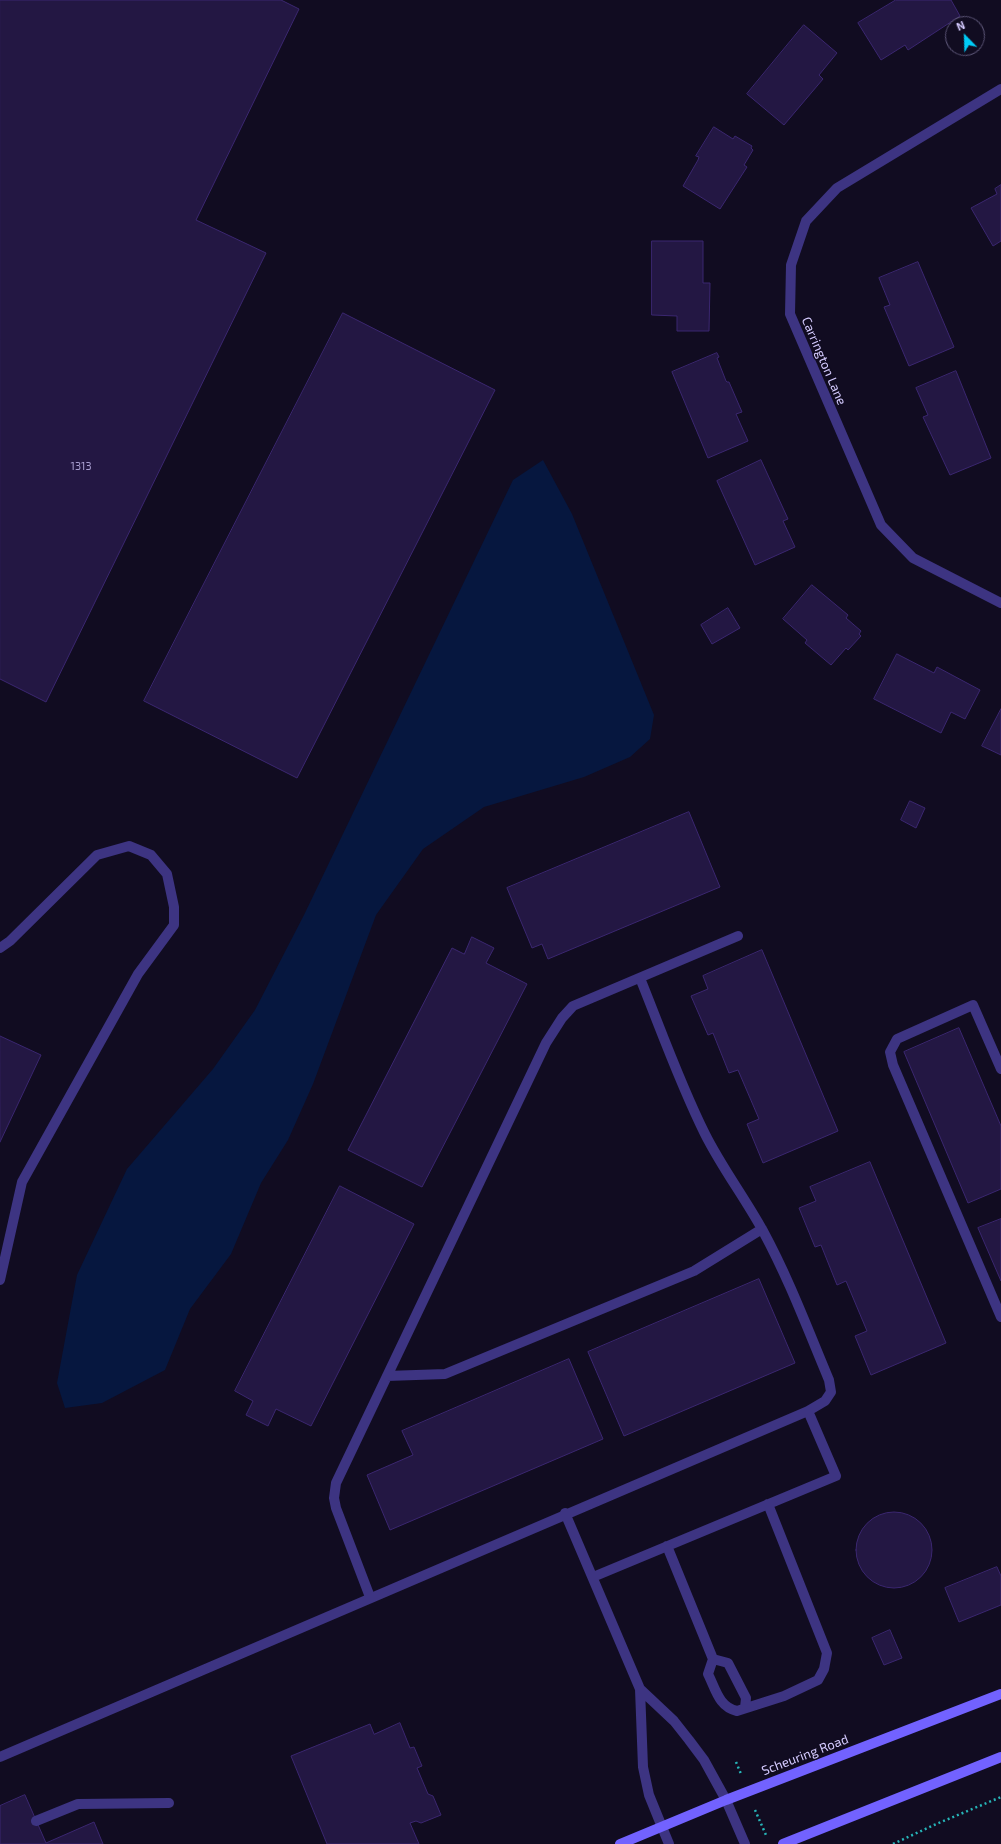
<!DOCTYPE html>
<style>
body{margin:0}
#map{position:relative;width:1001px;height:1844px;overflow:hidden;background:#110c21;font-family:"Exo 2",sans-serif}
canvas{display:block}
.north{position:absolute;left:945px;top:16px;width:40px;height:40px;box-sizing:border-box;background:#110c21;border:1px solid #5f587a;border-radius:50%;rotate:337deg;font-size:11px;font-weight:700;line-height:16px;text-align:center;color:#d5cbff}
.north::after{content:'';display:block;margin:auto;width:14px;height:18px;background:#00cbf6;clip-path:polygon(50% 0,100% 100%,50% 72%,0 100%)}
</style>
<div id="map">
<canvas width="1001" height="1844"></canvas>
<div class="north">N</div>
</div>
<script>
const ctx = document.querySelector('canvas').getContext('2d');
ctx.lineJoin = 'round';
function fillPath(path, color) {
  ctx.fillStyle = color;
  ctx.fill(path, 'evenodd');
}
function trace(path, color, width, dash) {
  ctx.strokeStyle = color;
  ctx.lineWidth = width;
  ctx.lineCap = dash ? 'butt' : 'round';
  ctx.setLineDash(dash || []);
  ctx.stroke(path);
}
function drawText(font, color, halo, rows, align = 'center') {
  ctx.font = font + ' "Exo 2",sans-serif';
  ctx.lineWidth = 3;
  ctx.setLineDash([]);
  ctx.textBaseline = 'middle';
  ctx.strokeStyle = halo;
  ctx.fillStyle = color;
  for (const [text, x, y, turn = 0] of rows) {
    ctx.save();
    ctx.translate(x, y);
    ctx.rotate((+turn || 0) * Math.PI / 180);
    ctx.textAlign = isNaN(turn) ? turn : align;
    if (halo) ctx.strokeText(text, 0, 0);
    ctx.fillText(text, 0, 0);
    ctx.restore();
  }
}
const water = new Path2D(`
 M543,460L572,514L654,715L650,739L630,757L584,777L484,807L423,849L376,915L313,1084L288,1140L261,1183L231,1254L190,1309L165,1370L102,1403L65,1408L57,1383L77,1275L127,1169L213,1069L255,1010L304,915L513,480Z`);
const building = new Path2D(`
 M0,0H281L299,9L196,220L266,253L46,702L0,679Z
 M896,0H951L960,16L908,50L905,45L881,60L858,23Z
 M804,25L837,53L819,75L823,79L784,125L747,94Z
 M714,127L733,139L735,136L752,146L751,148L753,150L744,165L747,167L720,209L683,186L698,160L699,157L696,156Z
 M1001,185V241L993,246L971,208L997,194L995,189Z
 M652,241H703V283H710L709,331H677V316L652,315Z
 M918,262L954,347L909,366L884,307L890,305L879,278Z
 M343,313L495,390L297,778L144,701Z
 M717,353L719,357L717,358L726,381L727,382H729L742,412L736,414L748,441L708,458L672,372Z
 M956,371L991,458L950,475L923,417L928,415L916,388Z
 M761,460L788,519L783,521L795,547L755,565L717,481Z
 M812,585L848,615L846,618L861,631L859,634L861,636L848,650L846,648L831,665L805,643L807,640L783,619Z
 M728,608L740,628L712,644L701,625Z
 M897,654L934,673L937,667L980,690L965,719L951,712L941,733L874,699Z
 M1001,709V755L982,746Z
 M910,801L925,808L916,828L901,820Z
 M689,812L720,887L548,959L542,944L532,948L507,888Z
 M472,937L494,948L486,963L527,984L422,1187L348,1150L452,948L464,954Z
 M762,950L838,1131L763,1163L747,1124L759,1119L738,1070L729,1073L713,1033L708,1035L691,996L708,989L703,976Z
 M959,1028L1001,1126V1189L968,1203L904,1052Z
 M0,1036L41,1055L0,1142Z
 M870,1162L946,1343L871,1375L855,1336L867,1331L846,1281L837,1285L821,1245L815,1247L799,1208L816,1201L810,1187Z
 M340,1186L414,1224L311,1426L276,1409L268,1426L246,1415L253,1401L235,1391Z
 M1001,1219V1281L978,1228Z
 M759,1279L795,1363L624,1436L588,1352Z
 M569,1359L603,1439L390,1530L367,1475L413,1455L402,1431Z
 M856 1550a38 38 0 1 1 76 0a38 38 0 1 1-76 0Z
 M997,1567L1001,1576V1605L959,1622L945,1588Z
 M890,1630L902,1658L884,1665L872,1638Z
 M400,1723L410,1748L414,1747L422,1766L417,1768L428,1794L433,1796L441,1815L421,1823L416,1821L410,1823L419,1844H327L291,1756L370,1724L374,1734Z
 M25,1795L46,1843L94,1822L103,1844H0V1806Z`);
const path = new Path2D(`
 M736,1762L741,1774
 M755,1810L766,1835
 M893,1844L934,1825L1001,1797`);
const service = new Path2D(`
 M0,948L10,941L97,855L129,846L151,855L167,874L174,907V925L138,974L22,1182L0,1280
 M1001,1069L973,1005L897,1039L890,1052L893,1065L1001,1317
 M387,1376L445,1374L694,1271L762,1229
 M565,1513L640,1689L674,1721L689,1740L704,1760L726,1800
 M667,1546L713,1659L708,1674C716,1690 719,1707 737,1711L784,1696L818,1680L824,1669L827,1653L768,1504
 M593,1577L836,1476L808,1411
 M370,1597L336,1508L334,1498L336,1483L546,1043L562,1018L573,1006L738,936
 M713,1659L728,1663L746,1698L745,1708
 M640,1689L643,1767L649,1795L662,1827
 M0,1757L808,1411L825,1401L831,1392L829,1380C808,1330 789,1279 763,1231C745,1198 722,1168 705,1134C680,1084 661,1030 640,978
 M36,1821L78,1804L169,1803`);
const minor = new Path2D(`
 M1001,89L837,188L806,221L791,265L790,314L881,525L913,558L1001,603
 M726,1800L745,1844
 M662,1827L669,1844`);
const secondary = new Path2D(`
 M620,1844L726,1800L1001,1694
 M783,1844L1001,1757`);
const numberNames = [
 ["1313",81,466]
];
const streetNames = [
 ["Carrington Lane",824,361,67],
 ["Scheuring Road",805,1755,-21]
];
fillPath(water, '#06173f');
fillPath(building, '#231743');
trace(building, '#3b2770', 1);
trace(path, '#27b5b8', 2.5, [2, 3]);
trace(service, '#3d3482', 10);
trace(minor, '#3d3482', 10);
trace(secondary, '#7262ff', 10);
drawText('11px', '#a89ed0', null, numberNames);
drawText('13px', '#d5cbff', '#110c21', streetNames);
</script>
